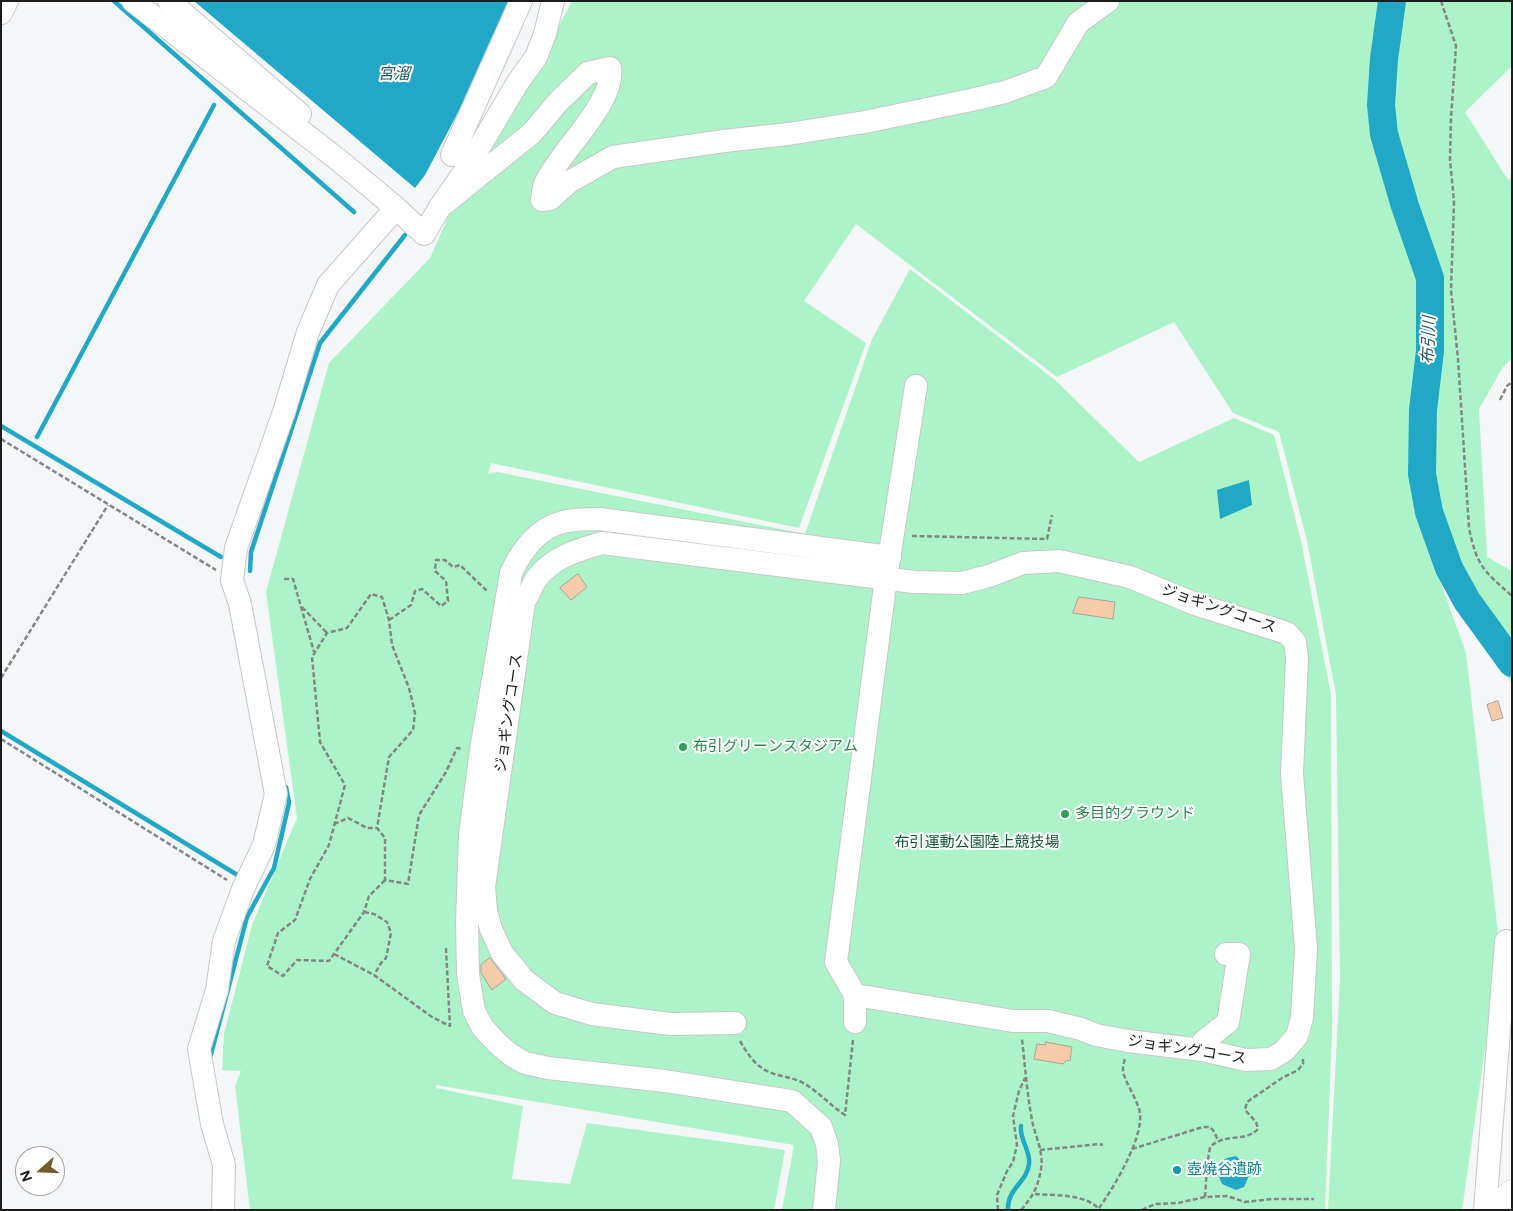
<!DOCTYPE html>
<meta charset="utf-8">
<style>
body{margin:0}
#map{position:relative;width:1513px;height:1211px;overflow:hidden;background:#f4f6f7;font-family:Figtree,sans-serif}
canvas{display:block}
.frame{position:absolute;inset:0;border:2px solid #1c1c1d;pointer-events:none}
.north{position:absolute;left:15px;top:1146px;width:50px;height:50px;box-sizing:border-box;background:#fff;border:1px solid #a4a4a5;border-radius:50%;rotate:250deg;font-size:14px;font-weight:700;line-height:20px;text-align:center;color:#1c1c1d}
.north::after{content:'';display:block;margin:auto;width:18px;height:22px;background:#745c2d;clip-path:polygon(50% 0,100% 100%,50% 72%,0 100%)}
</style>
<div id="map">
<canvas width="1513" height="1211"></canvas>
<div class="frame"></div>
<div class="north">N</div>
</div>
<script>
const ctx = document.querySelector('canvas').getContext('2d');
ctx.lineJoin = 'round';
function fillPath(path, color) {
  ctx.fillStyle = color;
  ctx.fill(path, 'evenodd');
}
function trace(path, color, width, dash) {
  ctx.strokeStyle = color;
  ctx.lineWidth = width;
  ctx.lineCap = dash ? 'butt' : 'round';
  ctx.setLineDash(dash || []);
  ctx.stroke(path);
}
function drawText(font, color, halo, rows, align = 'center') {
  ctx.font = font + ' Figtree,"Noto Sans JP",sans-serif';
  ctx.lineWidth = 4;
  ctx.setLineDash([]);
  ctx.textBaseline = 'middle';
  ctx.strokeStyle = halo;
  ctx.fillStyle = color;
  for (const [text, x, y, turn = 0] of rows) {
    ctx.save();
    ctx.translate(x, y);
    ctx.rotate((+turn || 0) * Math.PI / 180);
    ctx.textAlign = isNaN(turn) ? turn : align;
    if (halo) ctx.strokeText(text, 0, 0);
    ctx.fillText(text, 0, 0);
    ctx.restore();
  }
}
const green = new Path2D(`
 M572,1H1512V66L1465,112L1508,180L1512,178V358L1503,367L1479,409L1487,557L1512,571V684L1437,572L1466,653L1499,942L1490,1014L1462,1210H1328L1340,979L1336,695L1307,541L1279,432L1233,413L1174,322L1057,377L856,224L804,301L866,343L799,528L491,463L488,474L497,472L805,534L872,339L910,269L1055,380L1139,462L1234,418L1274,435L1301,541L1331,694L1332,1034L1325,1210H782L794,1145L436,1085V1088L523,1106L512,1179L570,1184L587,1123L785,1150L774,1210H250L235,1086L241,1071L222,1070L224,1034L252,925L297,818L266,592L329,363L430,258L452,208L511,117Z`);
const water = new Path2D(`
 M194,1H509L501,31L425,175L415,188Z
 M1249,480L1252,505L1220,519L1217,490Z
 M1236,1156L1242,1162L1249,1176L1244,1187L1236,1190L1222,1184L1218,1174L1217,1164L1227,1158Z`);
const stream = new Path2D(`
 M114,1L354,212
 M1,426L221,557
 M37,437L214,105
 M250,571L251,552L320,343L405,235
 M1,731L239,876
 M210,1058L247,917L274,868L289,803L286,787
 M1008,1210C1007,1188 1027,1183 1029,1164C1031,1151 1019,1139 1021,1126`);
const river = new Path2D(`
 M1392,1L1384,59L1381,105L1384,134L1405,206L1430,278V351L1423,410L1422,474L1429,512L1449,568L1467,601L1512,663`);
const building = new Path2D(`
 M578,574L587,587L571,600L560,588Z
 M1079,597L1115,602L1113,619L1073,613Z
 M1498,701L1503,718L1492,721L1487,705Z
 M490,958L506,979L492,990L481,973V965Z
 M1046,1042L1072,1047L1070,1061L1067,1060L1063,1064L1034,1059L1037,1044L1045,1045Z`);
const path = new Path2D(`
 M1441,1L1456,46L1451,118L1450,159L1454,202L1451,290L1458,359L1469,528C1477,567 1484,571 1512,596
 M1500,400L1507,386L1512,382
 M1,439L216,570
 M912,536L1047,539L1052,515
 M284,579H293L314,652
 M302,607L327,633
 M389,620L411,605L415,591L422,589L441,606L448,601L446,581L435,571L436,560H445L453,567L460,565L487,591
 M1,678L108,505
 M1,739L227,880
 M334,824L348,818L367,828H377
 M385,880L369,896L364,912L329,961L297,960L283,976L267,966L278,933L295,920L310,879L329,845L345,785L320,742L312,657L327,633L347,628L371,594L382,597L389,620L392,645L409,688L415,713L413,730L389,757L377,828L385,838V880L408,884L419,815L446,772L457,748L463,749
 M364,912L374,914L387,922L391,933L386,958L381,963L374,975
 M334,954L374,975L432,1017L450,1026L446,949H449
 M740,1041C747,1053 755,1066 769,1072C780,1077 794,1077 805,1084C820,1093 831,1106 845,1115L853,1040
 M1132,1149L1203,1127H1209L1213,1130L1218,1140
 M1040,1150L1099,1144L1103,1145
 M1035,1194C1056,1196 1085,1193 1100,1210
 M1205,1197L1207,1166L1210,1147C1226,1132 1245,1143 1258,1129L1256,1122L1245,1110L1247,1102L1282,1078L1298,1070L1303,1064V1058
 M1099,1208C1114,1187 1143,1139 1140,1113C1138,1100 1123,1079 1123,1070C1123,1066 1124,1062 1125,1058
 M998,1210L997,1195L1007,1171L1013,1162L1017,1145L1013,1116L1019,1091L1025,1078
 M1021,1210C1033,1196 1038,1187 1041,1169C1044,1152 1035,1136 1032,1120C1027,1093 1025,1066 1022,1039
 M1142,1210L1155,1204L1178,1203L1205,1197L1227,1196L1245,1202L1272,1199H1314`);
const minor = new Path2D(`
 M133,1L341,162L396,208L424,234L440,207L467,168L518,82L536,57L545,34L553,1
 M169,1L300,114
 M1,13L7,1
 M452,155L521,1
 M440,207L532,133L558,102L588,73L610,68C616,102 559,152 545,184C543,189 543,195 542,200L550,199L569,182L613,157L724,141L788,134L865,122L971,100L1005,92L1046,77L1078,23L1108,1
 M855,1022V995L836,962L886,578L916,386
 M735,1023L670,1024L592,1014L555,1003L524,980L502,953L491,929L486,911L484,887L524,602C529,594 532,585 537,578C553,557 578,550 602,543L914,582L962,583L989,576L1023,563L1059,561L1130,577L1195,604L1287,633L1295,642L1297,658L1292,774L1306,949L1302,1018L1297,1036L1284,1051L1271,1059L1246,1060L1202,1050L1128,1041L1096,1035L1081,1029L1048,1021H1013L855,995
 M1202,1050L1203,1042L1228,1022L1239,954H1226
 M223,1210L224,1165L212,1124L199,1049L217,990L224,941L243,889L264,845L276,794L240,604L232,580L236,548L284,412L308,332L328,285L396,208
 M824,1210L829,1161L827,1144L821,1127L792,1101L665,1081L548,1068L525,1063L511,1055L497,1043L483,1028L474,1011L468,974L467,922L470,835L481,750L511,573C521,551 538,528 563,522C574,519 587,519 599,519L890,557
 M1485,1210L1506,941`);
const major = new Path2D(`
 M1496,1210L1512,1194`);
const markers = [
 [683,747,5,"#2e9e5b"],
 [1065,814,5,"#2e9e5b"],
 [1177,1170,5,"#0f9aa8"]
];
const streetNames = [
 ["ジョギングコース",1219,609,19],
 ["ジョギングコース",509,713,-82],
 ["ジョギングコース",1187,1050,9]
];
const leisureNames = [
 ["布引グリーンスタジアム",693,747],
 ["多目的グラウンド",1075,814]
];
const parkNames = [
 ["布引運動公園陸上競技場",977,843]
];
const cultureNames = [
 ["壺焼谷遺跡",1187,1170]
];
const waterNames = [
 ["宮溜",394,74],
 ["布引川",1429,340,-88]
];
fillPath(green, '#acf4c7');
fillPath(water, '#20a8c6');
trace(stream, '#20a8c6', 4.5);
trace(river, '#20a8c6', 28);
fillPath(building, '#f8cba8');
trace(building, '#a6a4a2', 1);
trace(minor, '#c5c7c8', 24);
trace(major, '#c5c7c8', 29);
trace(path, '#858687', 2.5, [5, 2.5]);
trace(minor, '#fff', 22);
trace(major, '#fff', 28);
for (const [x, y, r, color] of markers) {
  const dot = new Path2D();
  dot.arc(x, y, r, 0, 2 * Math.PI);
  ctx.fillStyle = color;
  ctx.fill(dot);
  trace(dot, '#fff', 2);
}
drawText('15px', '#1c1c1d', '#fff', streetNames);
drawText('15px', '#27864d', '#fff', leisureNames, 'left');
drawText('15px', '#125634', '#fff', parkNames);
drawText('15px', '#0d838f', '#fff', cultureNames, 'left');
drawText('italic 16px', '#235664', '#fff', waterNames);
</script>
